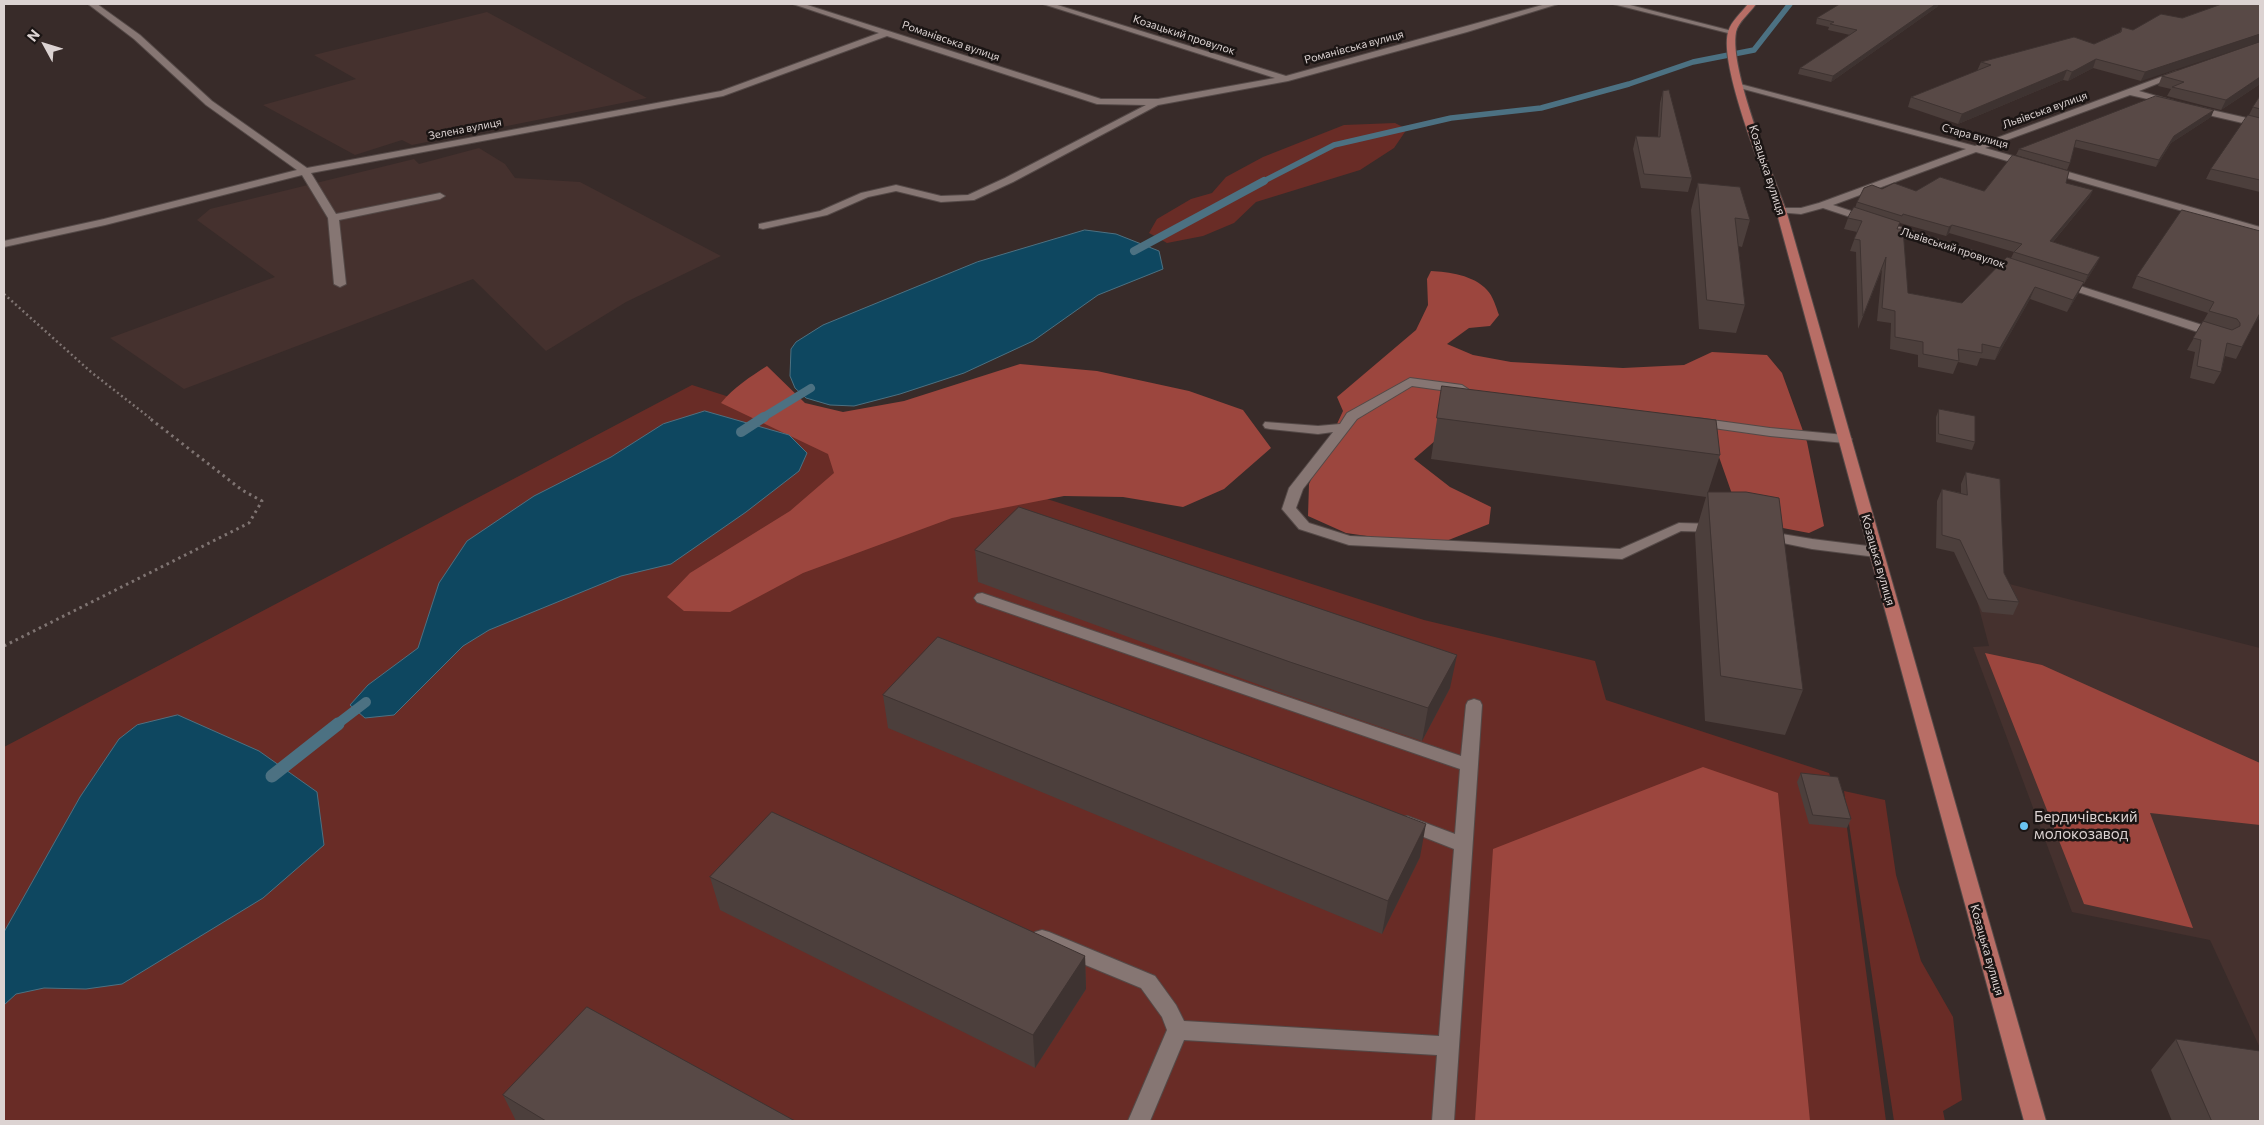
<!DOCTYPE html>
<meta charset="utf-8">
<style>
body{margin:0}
#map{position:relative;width:2264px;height:1125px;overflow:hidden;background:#382b29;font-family:Commissioner,sans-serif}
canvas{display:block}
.frame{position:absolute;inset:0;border:5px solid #dcd3d2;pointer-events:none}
.north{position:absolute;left:20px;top:20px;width:50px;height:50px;-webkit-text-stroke:4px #1b1514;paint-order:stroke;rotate:309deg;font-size:14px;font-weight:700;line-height:20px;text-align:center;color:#dcd3d2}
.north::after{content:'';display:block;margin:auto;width:18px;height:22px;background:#dcd3d2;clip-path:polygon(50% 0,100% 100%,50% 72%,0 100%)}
</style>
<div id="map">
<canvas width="2264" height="1125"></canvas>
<div class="frame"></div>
<div class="north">N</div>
</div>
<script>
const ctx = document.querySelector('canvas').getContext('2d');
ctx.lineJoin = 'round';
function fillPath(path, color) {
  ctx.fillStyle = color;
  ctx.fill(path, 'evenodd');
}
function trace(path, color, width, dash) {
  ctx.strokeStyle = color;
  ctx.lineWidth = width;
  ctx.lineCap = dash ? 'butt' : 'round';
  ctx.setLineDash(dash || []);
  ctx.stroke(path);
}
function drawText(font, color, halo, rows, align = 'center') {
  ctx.font = font + ' Commissioner,sans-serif';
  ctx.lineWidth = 5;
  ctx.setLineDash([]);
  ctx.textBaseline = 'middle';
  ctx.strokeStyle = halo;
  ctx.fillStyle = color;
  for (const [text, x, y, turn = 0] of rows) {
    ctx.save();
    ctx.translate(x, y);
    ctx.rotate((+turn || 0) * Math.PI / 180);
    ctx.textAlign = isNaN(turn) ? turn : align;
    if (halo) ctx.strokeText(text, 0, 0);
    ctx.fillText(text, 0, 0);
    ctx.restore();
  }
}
const built = new Path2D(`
 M487,12L647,98L412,145L402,140L355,155L263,105L356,79L314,55Z
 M479,148L505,164L515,178L580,182L721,256L626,302L546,351L473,279L184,389L110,338L275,277L197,220L210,209L414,159L419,164Z
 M1970,574L2260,648V1048L2210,940L2072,912L1973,647L1989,646Z`);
const green = new Path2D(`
 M1395,123L1407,129L1394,148L1360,170L1256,202L1234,223L1203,236L1167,243L1149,233L1157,219L1191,199L1212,193L1226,177L1263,157L1344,125Z
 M692,385L1424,620L1595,661L1606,700L1829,773L1847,828L1886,1121H4V747Z
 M1844,791L1885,800L1896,875L1921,961L1953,1017L1962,1100L1943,1111L1945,1121H1894Z`);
const forest = new Path2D(`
 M1431,271C1448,272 1474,275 1487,290C1493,296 1496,307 1499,315L1490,326L1469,328L1447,344L1473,355L1511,362L1623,368L1684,365L1712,352L1767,355L1782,373L1807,442L1824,526L1809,533L1767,525L1739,514L1718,454L1472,409L1414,459L1450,487L1491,507L1489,524L1441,543L1402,541L1346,533L1308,516L1309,484L1343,411L1337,397L1416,330L1428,305L1427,279Z
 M1020,364L1097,371L1189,391L1243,410L1271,448L1224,489L1183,507L1123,497L1064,496L952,518L803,573L730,612L684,611L667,597L690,573L790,511L834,473L828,454L721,403C734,387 750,377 767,366L805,403L843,412L904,401Z
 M1985,653L2042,665L2260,763V825L2150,813L2193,928L2084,904Z
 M1703,767L1778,793L1810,1121H1475L1493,849Z`);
const water = new Path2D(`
 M1085,230L1116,234L1159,251L1163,269L1098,295L1033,341L964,373L900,394L854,406L830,405L806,398L795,388L790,376L791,349L796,342L823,325L977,262Z
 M705,411L789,435L807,453L799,471L746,512L671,564L621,576L489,630L463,646L394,715L365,718L350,705L368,685L418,648L439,583L467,541L534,496L611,457L663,424Z
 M178,715L259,751L317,792L324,845L263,898L122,984L86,989L44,988L16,994L4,1005V932L80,797L119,739L137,725Z`);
const streamFar3 = new Path2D(`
 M1262,182L1334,145L1451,118L1541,108L1629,84L1693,62L1754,50L1790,4`);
const streamFar2 = new Path2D(`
 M1134,251L1264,181
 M762,418L811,388`);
const streamFar1 = new Path2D(`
 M741,432L764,417
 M336,725L366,702`);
const stream = new Path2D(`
 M272,776L338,724`);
const pathFar1 = new Path2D(`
 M4,294L91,372L150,418`);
const path = new Path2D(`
 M4,646L249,523L262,501L242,490L148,417`);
const minor = new Path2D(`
 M88,4H97L140,35L212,101L307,168L721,91L879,33L793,4H804L1101,99H1158L1275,78L1043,4H1054L1286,76L1546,4H1558L1467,32L1288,81L1158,105L1013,182L974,200L941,202L896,191L868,197L827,215L763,229L759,228V224L820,211L861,193L896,185L941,196L968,195L1005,178L1146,105L1097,104L887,36L723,96L311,173L336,214L440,193L445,196L440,199L339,220L346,284L340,287L334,284L328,218L302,175L105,225L4,247V241L104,219L297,170L206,105L134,39Z
 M1613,4H1626L1736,32L1732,34Z
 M2177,71L2184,73L2139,91L2174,101V105L2130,95L1985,148L2260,227V233L1976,152L1833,205L2024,268L2026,270L2020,273L1823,208L1801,214L1777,212V208H1801L1819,203L1966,149L1736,87L1740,84L1975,146Z
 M2194,106L2260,121V127L2191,111L2189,109Z
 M2061,280L2221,331L2223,334L2217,338L2213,337L2057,285L2055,283Z
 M1410,378L1462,385L1468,389L1462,393L1412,386L1357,419L1303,489L1296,508L1309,523L1350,536L1620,549L1679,523L1716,524L1723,528L1716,532L1681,531L1622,559L1349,545L1299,529L1282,509L1289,488L1333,432L1318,434L1270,429L1265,428L1263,425L1265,422L1318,426L1340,424L1347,413Z
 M1697,418L1770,428L1845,435L1852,439L1845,443L1770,436L1692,425L1690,422Z
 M1764,531L1812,539L1876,547L1881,549L1883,552L1881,555L1876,557L1812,549L1759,538L1757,535L1759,532Z
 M982,593L1461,756L1466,705L1468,701L1474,699L1480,701L1482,705L1454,1121H1432L1437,1055L1184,1040L1150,1121H1128L1167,1030L1162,1017L1141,988L1035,944L1032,938L1035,932L1042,930L1049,932L1155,976L1176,1005L1184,1021L1439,1036L1454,849L1401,828L1398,823L1401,818L1407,816L1455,834L1460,769L977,602L974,598L977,594Z`);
const major = new Path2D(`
 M1748,4H1756C1750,13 1738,22 1736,32C1729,69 1772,172 1786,210L2046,1121H2024L1776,210C1763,173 1719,66 1728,32C1731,21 1742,12 1748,4Z`);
const wall = new Path2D(`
 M1840,4H1939L1937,7L1831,82L1798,74L1800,68L1850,35L1828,30L1829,27L1816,24L1817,18Z
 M2182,18L2141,81L2093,68L2068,81L2063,80L1958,124L1908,107L1911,97L1977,71L1981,62L2094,44L2120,32L2122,27L2133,30Z
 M2260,42V84L2221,110L2167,96L2171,89L2158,86L2162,76Z
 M1663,91L1692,178L1688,192L1641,188L1633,149L1636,136L1658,137L1660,103Z
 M2260,96V192L2206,179L2211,169L2249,115L2253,107Z
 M2211,117L2171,143L2156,167L2074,147L2070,163L2067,170L2016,155L2019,149Z
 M1698,183L1750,220L1742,247L1738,246L1745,305L1736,333L1699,329L1691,210Z
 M2066,183L2093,190L2089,198L2053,242L2100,257L2096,265L2084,284H2083L2078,294L2067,312L2030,299L1995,360L1980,358L1977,366L1958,362L1953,374L1918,367V355L1890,349L1891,323L1877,321L1882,269L1858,329L1856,252L1850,251L1857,232L1844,229L1848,218L1855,208L1857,202L1882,189L1916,191H1984ZM1900,223L1946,236L1949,233L2014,252L2011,258L1962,303L1908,293L1897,229Z
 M2182,210L2254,324L2236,359L2225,356L2221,372L2214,384L2190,378L2195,352L2187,350L2208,313L2132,288L2137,276Z
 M1442,386L1720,455L1708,492L1803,690L1785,735L1705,721L1695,534L1706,497L1431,459Z
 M1939,409L1975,442L1972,450L1936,442V417Z
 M1966,472L2004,573L2019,602L2013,615L1982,612L1954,552L1936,548L1937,501L1942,489L1961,493V484Z
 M975,550L1450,688L1422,741L1287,695L978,582Z
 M883,695L1420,857L1382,934L888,728Z
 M1801,773L1851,819L1847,828L1809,824L1797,782Z
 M710,877L1085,956L1086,989L1035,1068L720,910Z
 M2176,1039L2260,1121H2172L2151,1070Z
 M503,1095L795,1121H516Z`);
const shadedWall = new Path2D(`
 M1936,4H1939L1937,7L1831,82L1833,76Z
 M2260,34V42L2141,81L2145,72Z
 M2096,59L2093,68L2068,81L2072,72Z
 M2067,70L2063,80L1958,124L1962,114Z
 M2260,77V84L2221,110L2226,100Z
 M2214,110L2211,117L2171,143L2156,167L2159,160L2174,136Z
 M2093,190L2089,198L2047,249L2050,241Z
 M1952,225L1949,233L1946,236L1949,227Z
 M2100,257L2096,265L2084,284L2088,275Z
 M2084,282L2078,294L2067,312L2073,300Z
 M2035,287L2030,299L1995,360L2000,348Z
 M2260,313V318L2253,325Z
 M1457,655L1450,688L1422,741L1428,708Z
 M1426,824L1420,857L1382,934L1388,901Z
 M1085,956L1086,989L1035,1068L1033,1035Z`);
const building = new Path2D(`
 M1840,4H1936L1833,76L1800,68L1857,30L1830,24L1834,22L1817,18Z
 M2222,4H2260V34L2145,72L2096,59L2072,72L2067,70L1962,114L1911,97L1991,65L1981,62L2074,37L2094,44L2121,32L2122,27L2133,30L2161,14L2182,18Z
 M2260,42V77L2226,100L2172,87L2184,82L2162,76Z
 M1669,90L1692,178L1644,174L1636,136L1660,137L1663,91Z
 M2156,96L2214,110L2174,136L2159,160L2076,140L2070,163L2019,149Z
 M2260,96V109L2253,107Z
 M2248,115L2260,118V180L2211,169Z
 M2013,155L2069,171L2066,183L2093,190L2050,241L2100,257L2088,275L2014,252L2022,244L1952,225L1949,227L1903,214L1902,216L1857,202L1864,188L1872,185L1882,189L1894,183L1916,191L1940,177L1984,191Z
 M1698,183L1740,187L1750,220L1735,218L1745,305L1707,300Z
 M1854,207L1900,222L1897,229H1903L1908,293L1962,303L2007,257L2084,282L2073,300L2035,287L2000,348L1982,344V353L1958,349L1959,361L1923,354V342L1895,337V311L1882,308L1886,257L1863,316L1860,240L1854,239L1862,221L1848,218Z
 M2182,210L2260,231V313L2242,347L2227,343L2221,372L2197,366L2201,340L2193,338L2203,321L2232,330L2240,326V323L2237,319L2209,311L2214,302L2137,276Z
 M1442,386L1716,420L1720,455L1437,418Z
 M1939,409L1975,416V442L1939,434Z
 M1966,472L2000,479L2004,573L2019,602L1988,599L1960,540L1942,535V489L1967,495Z
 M1708,492H1746L1779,498L1803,690L1721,676Z
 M1019,507L1457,655L1428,708L1290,662L975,550Z
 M938,637L1426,824L1388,901L883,695Z
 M1801,773L1838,777L1851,819L1813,815Z
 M772,812L1085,956L1033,1035L710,877Z
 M587,1007L795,1121H546L503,1095Z
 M2176,1039L2260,1051V1121H2212Z`);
const markers = [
 [2024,826,5,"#69c3f1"]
];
const farStreetnames = [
 ["Козацький провулок",1184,35,18],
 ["Романівська вулиця",951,41,19],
 ["Романівська вулиця",1354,47,-15],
 ["Львівська вулиця",2045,110,-20],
 ["Зелена вулиця",465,129,-11],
 ["Стара вулиця",1975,136,15],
 ["Львівський провулок",1953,248,18]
];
const streetNames = [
 ["Козацька вулиця",1767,170,72],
 ["Козацька вулиця",1878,560,74],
 ["Козацька вулиця",1987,950,74]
];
const nearPoinames = [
 ["Бердичівський",2034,817],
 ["молокозавод",2034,834]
];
fillPath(built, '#45312e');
fillPath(green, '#692c26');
fillPath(forest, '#9c463e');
fillPath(water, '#0e4760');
trace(water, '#4c7182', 1);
trace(streamFar3, '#4c7182', 5.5);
trace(streamFar2, '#4c7182', 8);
trace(streamFar1, '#4c7182', 10);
trace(stream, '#4c7182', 13);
trace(minor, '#544947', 2);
trace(major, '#544947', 2);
trace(pathFar1, '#7f7472', 2.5, [2, 3]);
trace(path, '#7f7472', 3, [2.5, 4]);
fillPath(minor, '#867673');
fillPath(major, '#b86e66');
fillPath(wall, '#4c3f3c');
fillPath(shadedWall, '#3e3331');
fillPath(building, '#584946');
trace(building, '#3e3331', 1);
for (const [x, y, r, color] of markers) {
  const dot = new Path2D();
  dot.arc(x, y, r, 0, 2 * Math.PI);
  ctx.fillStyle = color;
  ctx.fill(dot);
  trace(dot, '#1b1514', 2);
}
drawText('11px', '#dcd3d2', '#1b1514', farStreetnames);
drawText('12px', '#dcd3d2', '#1b1514', streetNames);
drawText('15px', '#dcd3d2', '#1b1514', nearPoinames, 'left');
</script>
